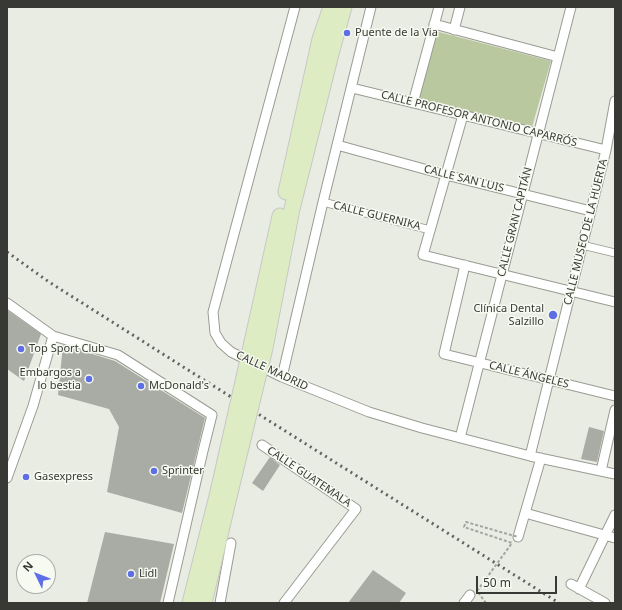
<!DOCTYPE html>
<meta charset="utf-8">
<style>
body{margin:0}
#map{position:relative;width:622px;height:610px;overflow:hidden;background:#e9ece3;font-family:"Noto Sans",sans-serif}
canvas{display:block}
.frame{position:absolute;inset:0;border:8px solid #383935;pointer-events:none}
.north{position:absolute;left:16px;top:554px;width:40px;height:40px;box-sizing:border-box;background:#f6faf0;border:1px solid #aaada5;border-radius:50%;rotate:313deg;font-size:11px;font-weight:700;line-height:16px;text-align:center;color:#383935}
.north::after{content:'';display:block;margin:auto;width:14px;height:18px;background:#5e6ee5;clip-path:polygon(50% 0,100% 100%,50% 72%,0 100%)}
.scale{position:absolute;left:476px;top:576px;width:81px;height:18px;box-sizing:border-box;border:2px solid #383935;border-top:0;padding-left:5px;font-size:12px;line-height:14px;white-space:nowrap;color:#383935;-webkit-text-stroke:3px #f6faf0;paint-order:stroke}
</style>
<div id="map">
<canvas width="622" height="610"></canvas>
<div class="frame"></div>
<div class="north">N</div>
<div class="scale">50 m</div>
</div>
<script>
const ctx = document.querySelector('canvas').getContext('2d');
ctx.lineJoin = 'round';
function fillPath(path, color) {
  ctx.fillStyle = color;
  ctx.fill(path, 'evenodd');
}
function trace(path, color, width, dash) {
  ctx.strokeStyle = color;
  ctx.lineWidth = width;
  ctx.lineCap = dash ? 'butt' : 'round';
  ctx.setLineDash(dash || []);
  ctx.stroke(path);
}
function drawText(font, color, halo, rows, align = 'center') {
  ctx.font = font + ' "Noto Sans",sans-serif';
  ctx.lineWidth = 3;
  ctx.setLineDash([]);
  ctx.textBaseline = 'middle';
  ctx.strokeStyle = halo;
  ctx.fillStyle = color;
  for (const [text, x, y, turn = 0] of rows) {
    ctx.save();
    ctx.translate(x, y);
    ctx.rotate((+turn || 0) * Math.PI / 180);
    ctx.textAlign = isNaN(turn) ? turn : align;
    if (halo) ctx.strokeText(text, 0, 0);
    ctx.fillText(text, 0, 0);
    ctx.restore();
  }
}
const green = new Path2D(`
 M435,31L551,61L532,127L417,99Z`);
const building = new Path2D(`
 M7,310L41,334L24,381L7,369Z
 M63,345L115,361L205,418L182,513L107,492L119,427L109,409L58,395Z
 M589,427L604,431L597,462L581,459Z
 M270,457L280,465L263,491L252,483Z
 M105,532L174,544L160,603H87Z
 M373,570L406,593L399,603H348Z`);
const pedestrian = new Path2D(`
 M323,202L430,230
 M582,245L615,253`);
const minor = new Path2D(`
 M295,7L213,312L215,333L221,343L231,352L282,377L369,412L422,428L530,456L615,474
 M434,24L558,57
 M454,30L460,7
 M352,88L606,150
 M413,103L439,7
 M463,115L423,255L615,302
 M337,145L446,175L591,211
 M465,265L444,354L615,396
 M7,303L53,336
 M282,377L323,202L371,7
 M460,438L571,7
 M262,445L356,509L284,603
 M530,456L606,150L615,101
 M601,471L615,410
 M7,478L33,406L53,336L118,355L212,415L203,451L168,603
 M525,513L615,538
 M518,537L541,458
 M571,584L605,603
 M579,589L615,515
 M220,603L231,543
 M464,603L470,595`);
const primary = new Path2D(`
 M286,192L320,39L331,7
 M252,342L280,216
 M265,348L292,209L332,50L344,7
 M190,603L218,492
 M204,603L229,497`);
const rail = new Path2D(`
 M7,252L49,282L185,368L559,603`);
const pathBridge = new Path2D(`
 M486,603L477,591L512,543L464,527L466,522L518,537`);
const primaryBridge = new Path2D(`
 M218,492L252,342
 M229,497L265,348`);
const markers = [
 [347,33,4,"#5e6ee5"],
 [553,315,5,"#5e6ee5"],
 [21,349,4,"#5e6ee5"],
 [89,379,4,"#5e6ee5"],
 [141,386,4,"#5e6ee5"],
 [154,471,4,"#5e6ee5"],
 [26,477,4,"#5e6ee5"],
 [131,574,4,"#5e6ee5"]
];
const poiNames = [
 ["Puente de la Via",355,33],
 ["Clínica Dental",544,309,"right"],
 ["Salzillo",544,322,"right"],
 ["Top Sport Club",29,349],
 ["Embargos a",81,373,"right"],
 ["lo bestia",81,386,"right"],
 ["McDonald's",149,386],
 ["Sprinter",162,471],
 ["Gasexpress",34,477],
 ["Lidl",139,574]
];
const streetNames = [
 ["CALLE PROFESOR ANTONIO CAPARRÓS",479,119,14],
 ["CALLE SAN LUIS",464,179,14],
 ["CALLE GUERNIKA",377,216,14],
 ["CALLE GRAN CAPITÁN",515,222,-76],
 ["CALLE MUSEO DE LA HUERTA",586,232,-76],
 ["CALLE MADRID",272,371,25],
 ["CALLE ÁNGELES",529,375,14],
 ["CALLE GUATEMALA",309,477,34]
];
fillPath(green, '#b9c89f');
fillPath(building, '#a9aca4');
trace(pedestrian, '#999c93', 9);
trace(minor, '#999c93', 11);
trace(primary, '#c7c8c6', 17);
trace(pedestrian, '#fff', 7);
trace(minor, '#fff', 9);
trace(primary, '#ddecc2', 15);
trace(rail, '#62635e', 3, [2, 4]);
trace(primaryBridge, '#c7c8c6', 17, []);
trace(pathBridge, '#a3a59e', 2, [3, 2]);
trace(primaryBridge, '#ddecc2', 15);
for (const [x, y, r, color] of markers) {
  const dot = new Path2D();
  dot.arc(x, y, r, 0, 2 * Math.PI);
  ctx.fillStyle = color;
  ctx.fill(dot);
  trace(dot, '#f6faf0', 1.5);
}
drawText('11px', '#383935', '#f6faf0', poiNames, 'left');
drawText('11px', '#383935', '#f6faf0', streetNames);
</script>
